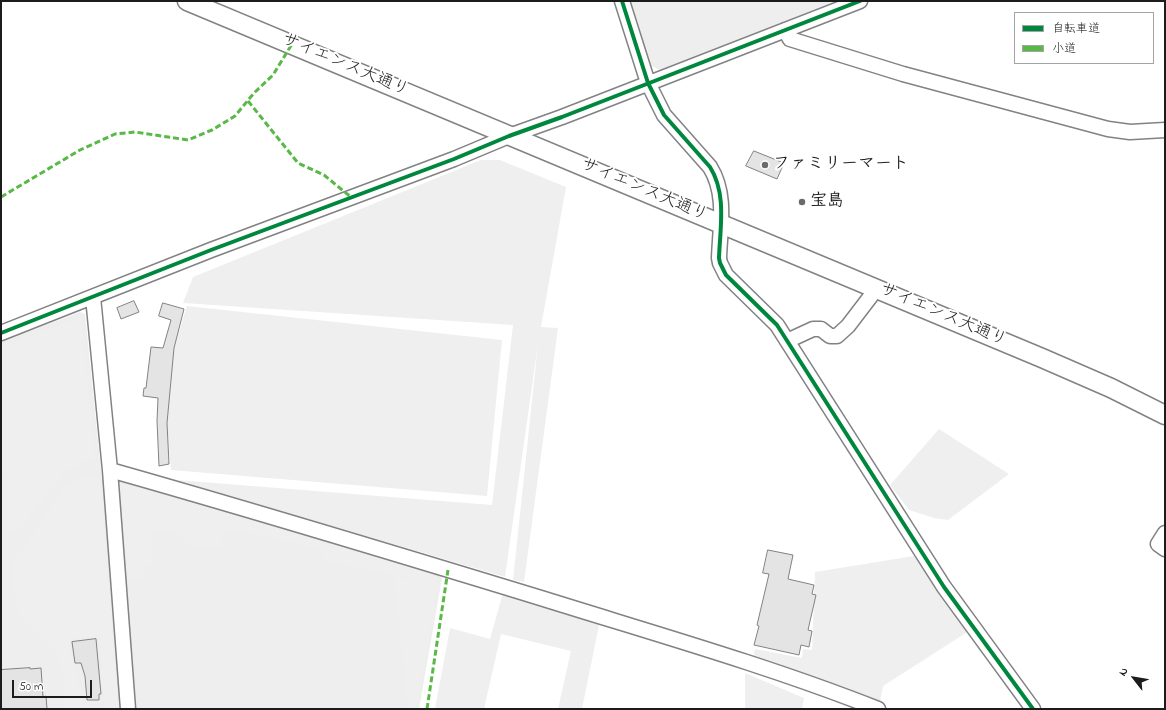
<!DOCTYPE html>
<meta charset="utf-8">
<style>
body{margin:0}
#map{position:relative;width:1166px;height:710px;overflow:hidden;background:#fff;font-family:"Indie Flower","Klee One",sans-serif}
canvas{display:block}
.frame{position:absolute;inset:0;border:2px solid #1c1c1c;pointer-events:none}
.legend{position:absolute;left:1014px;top:12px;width:140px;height:52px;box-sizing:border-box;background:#fff;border:1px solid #a4a4a4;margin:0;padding:5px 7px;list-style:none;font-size:12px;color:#1c1c1c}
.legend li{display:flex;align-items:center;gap:8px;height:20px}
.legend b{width:20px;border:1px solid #a4a4a4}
.north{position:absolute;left:1114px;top:658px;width:40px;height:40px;-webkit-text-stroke:3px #fff;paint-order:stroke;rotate:301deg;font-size:11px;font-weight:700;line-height:16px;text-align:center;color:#1c1c1c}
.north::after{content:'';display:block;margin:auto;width:14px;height:18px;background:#1c1c1c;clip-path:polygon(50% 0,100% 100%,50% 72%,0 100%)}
.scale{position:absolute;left:12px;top:680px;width:80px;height:18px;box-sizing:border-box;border:2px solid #1c1c1c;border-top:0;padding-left:5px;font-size:12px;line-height:14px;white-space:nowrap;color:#1c1c1c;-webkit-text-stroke:3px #fff;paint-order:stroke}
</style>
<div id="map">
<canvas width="1166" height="710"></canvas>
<div class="frame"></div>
<ul class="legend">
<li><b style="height:5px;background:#00873e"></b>自転車道</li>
<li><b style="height:5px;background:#58b947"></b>小道</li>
</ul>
<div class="north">N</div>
<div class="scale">50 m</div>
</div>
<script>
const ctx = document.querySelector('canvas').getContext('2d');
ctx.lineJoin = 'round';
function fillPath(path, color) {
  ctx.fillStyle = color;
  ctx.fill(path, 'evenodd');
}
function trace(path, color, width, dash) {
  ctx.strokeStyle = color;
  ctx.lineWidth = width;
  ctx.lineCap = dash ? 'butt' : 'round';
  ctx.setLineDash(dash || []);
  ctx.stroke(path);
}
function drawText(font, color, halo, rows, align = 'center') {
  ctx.font = font + ' "Indie Flower","Klee One",sans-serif';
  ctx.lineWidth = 4;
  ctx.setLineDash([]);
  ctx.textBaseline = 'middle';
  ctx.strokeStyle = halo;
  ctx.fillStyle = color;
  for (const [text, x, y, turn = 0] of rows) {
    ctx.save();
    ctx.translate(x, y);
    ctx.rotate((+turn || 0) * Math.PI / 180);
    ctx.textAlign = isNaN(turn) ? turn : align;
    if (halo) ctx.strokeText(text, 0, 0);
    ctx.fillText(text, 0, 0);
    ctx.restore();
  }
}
const built = new Path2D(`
 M630,1H837L660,70L650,65Z
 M80,312L85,314L102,480L122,477L437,572L442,578L419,709H1V342Z`);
const green = new Path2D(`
 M481,160H500L566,187L541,327L558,328L524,582L513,580L538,344L505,577L177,480L492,505L513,325L183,303L193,277Z
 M187,306L502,340L487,496L171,470L167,423L174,348Z
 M81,317L95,457L68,470L22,526L9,533L8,472L1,473V347Z
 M939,429L1009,474L948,520L934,518L909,510L890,485Z
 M95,477L101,480L118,709H104L99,635L69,638C69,651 71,656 75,669C79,682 81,695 82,709H65V684L56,653L23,619L16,608L12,565L19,553L63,489L74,480Z
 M119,481L433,574L438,582L417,709H408L394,577L419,579L324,561L319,548L238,531H222L223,548L188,546L176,531L153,532L152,567L144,564V580L129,581Z
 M914,556L969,631L883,686L880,702L753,658L755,649L802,658L803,649L812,650L815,572Z
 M503,593L599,625L582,709H558L571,651L501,634L484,709H435L450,628L490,639Z
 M745,673L804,698L802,709H745Z`);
const building = new Path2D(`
 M754,151L784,163L777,179L746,166Z
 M134,301L139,312L121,319L117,308Z
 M163,303L184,309L174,348L167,423L169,464L159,466L157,421L158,398L143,396L144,388H146L151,347L163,348L171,320L159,316Z
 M768,550L793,555L788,579L814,585L812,594L816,595L808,630L812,631L809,647L801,645L799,655L754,645L759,626L757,625L769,574L763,573Z
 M96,639L101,694H99V700H87L85,676L81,663H75L72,642Z
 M30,668V669L41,668L43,697L46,696L47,709H1V670Z`);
const minor = new Path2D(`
 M622,1L648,83L664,115L710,167C727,194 720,228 719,258L720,263L726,275L777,325L944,587L1033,709
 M785,30L790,39L903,74L1108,129L1130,132L1165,130
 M93,297L110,470L128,709
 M1,333L211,250L454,159L509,136L562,117L860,1
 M787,341L813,329H821L830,336H837L848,326L877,288
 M110,470C255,511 400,555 544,599C656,634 769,666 878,709
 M1165,533L1158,544L1165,549`);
const major = new Path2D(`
 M187,1L1042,358L1111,388L1165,415`);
const quiet = new Path2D(`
 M248,101L298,163L324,175L352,198
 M1,197L80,150L115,134L135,132L188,140L212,130L235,116L254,93L273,75L292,44
 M427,709L448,570`);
const cycleway = new Path2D(`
 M622,1L648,83L664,115L710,167C727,194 720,228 719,258L720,263L726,275L777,325L944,587L1033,709
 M1,333L211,250L454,159L509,136L562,117L860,1`);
const markers = [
 [765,165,4,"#6b6b6b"],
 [802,202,4,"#6b6b6b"]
];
const streetNames = [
 ["サイエンス大通り",345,66,23],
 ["サイエンス大通り",644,191,23],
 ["サイエンス大通り",943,316,23]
];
const poiNames = [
 ["ファミリーマート",773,165],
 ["宝島",810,202]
];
fillPath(built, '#eee');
fillPath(green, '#efefef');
fillPath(building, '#e4e4e4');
trace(building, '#828282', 1);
trace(minor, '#828282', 17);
trace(major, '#828282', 21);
trace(minor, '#fff', 14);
trace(major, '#fff', 18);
trace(quiet, '#58b947', 3, [6, 3]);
trace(cycleway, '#00873e', 4);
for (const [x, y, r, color] of markers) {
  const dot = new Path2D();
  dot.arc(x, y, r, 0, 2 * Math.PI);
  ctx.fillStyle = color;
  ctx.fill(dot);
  trace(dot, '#fff', 1.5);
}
drawText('17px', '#1c1c1c', '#fff', streetNames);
drawText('bold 17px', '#1c1c1c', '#fff', poiNames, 'left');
</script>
